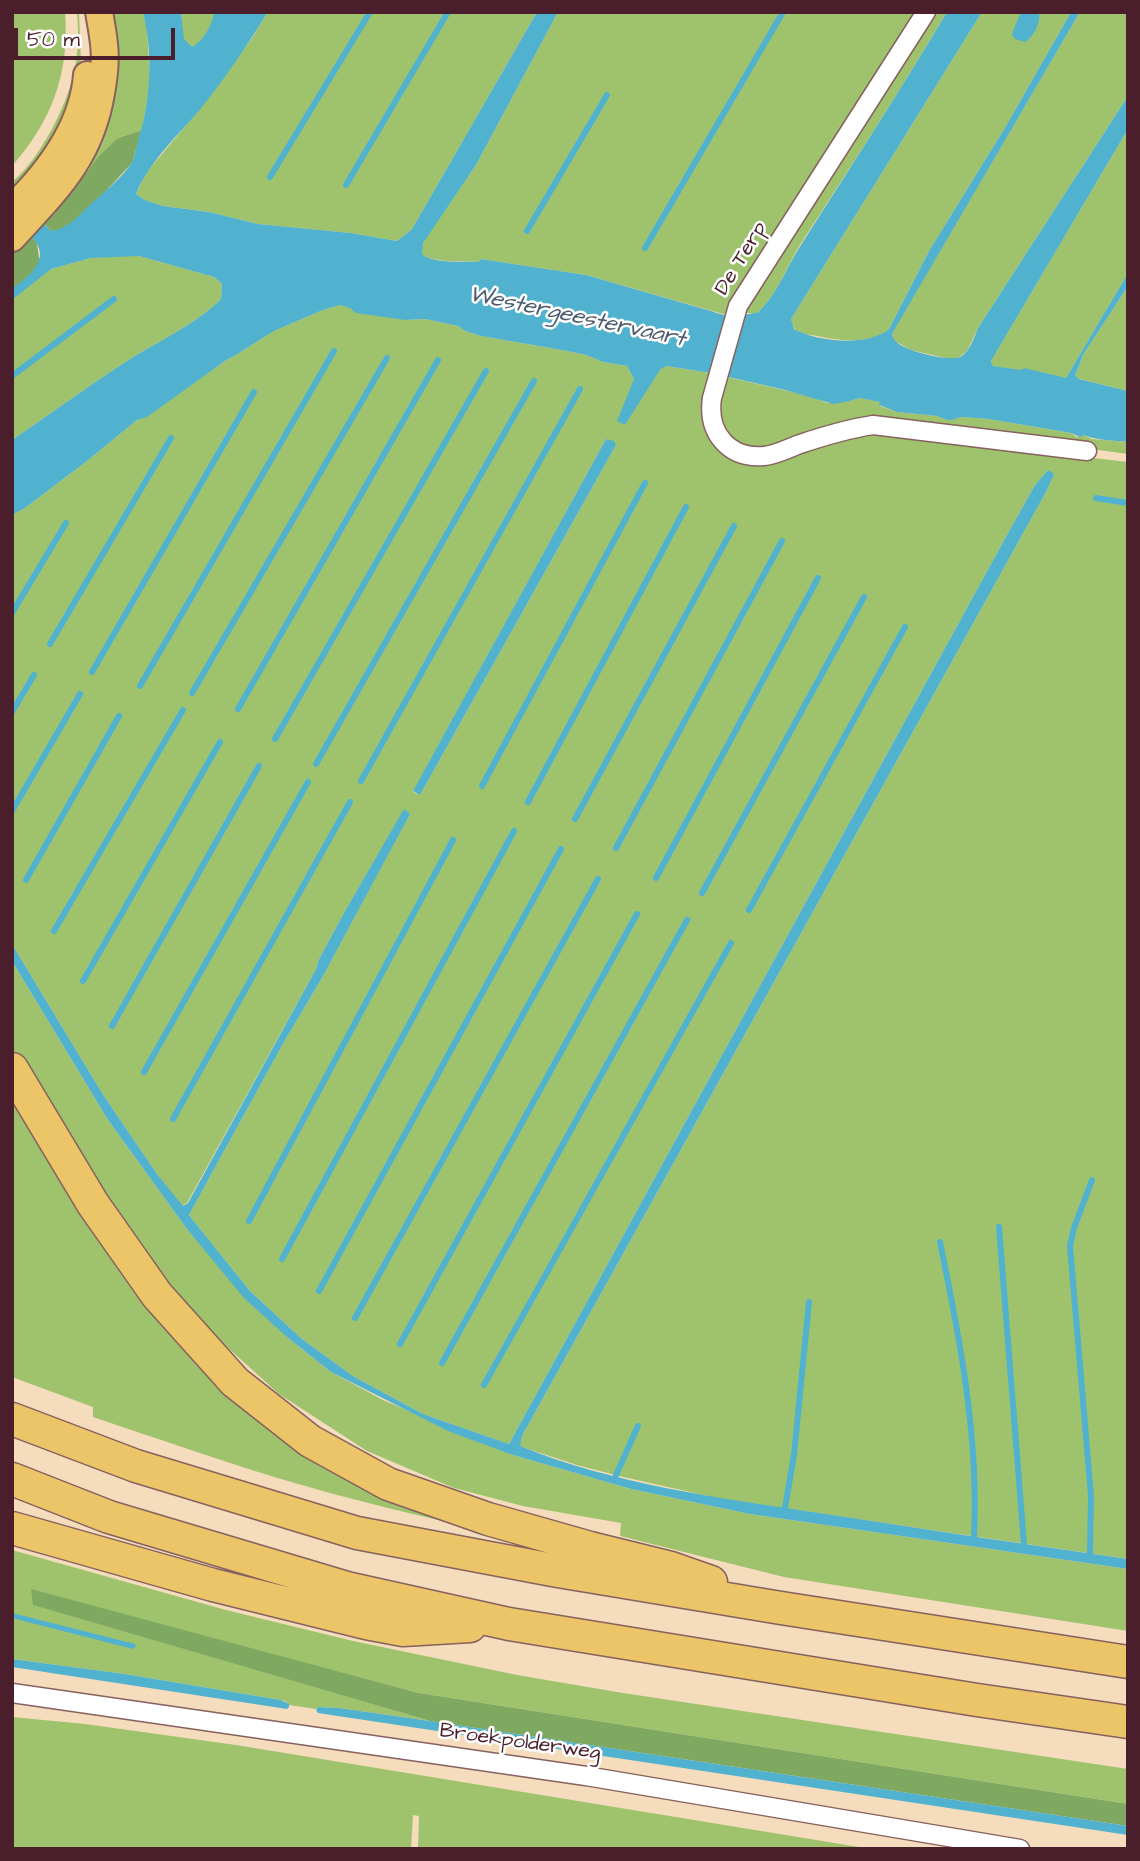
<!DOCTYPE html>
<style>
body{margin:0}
#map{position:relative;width:1140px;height:1861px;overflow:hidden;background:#f4dcbd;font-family:"Architects Daughter",sans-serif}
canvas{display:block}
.frame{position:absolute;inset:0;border:14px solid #4a1f2b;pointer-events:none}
.scale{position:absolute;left:14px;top:28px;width:161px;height:32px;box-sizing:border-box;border:4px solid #4a1f2b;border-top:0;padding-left:9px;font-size:21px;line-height:24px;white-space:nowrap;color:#4a1f2b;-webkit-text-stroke:5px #fff;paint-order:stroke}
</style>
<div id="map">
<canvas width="1140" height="1861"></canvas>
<div class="frame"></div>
<div class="scale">50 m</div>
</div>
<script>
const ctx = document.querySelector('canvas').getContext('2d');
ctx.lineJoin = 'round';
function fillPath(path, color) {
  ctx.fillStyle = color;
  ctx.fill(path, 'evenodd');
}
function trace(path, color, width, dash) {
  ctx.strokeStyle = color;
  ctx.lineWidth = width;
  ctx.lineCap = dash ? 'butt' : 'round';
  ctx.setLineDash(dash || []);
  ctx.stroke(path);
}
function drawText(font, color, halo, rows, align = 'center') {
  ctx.font = font + ' "Architects Daughter",sans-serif';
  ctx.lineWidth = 5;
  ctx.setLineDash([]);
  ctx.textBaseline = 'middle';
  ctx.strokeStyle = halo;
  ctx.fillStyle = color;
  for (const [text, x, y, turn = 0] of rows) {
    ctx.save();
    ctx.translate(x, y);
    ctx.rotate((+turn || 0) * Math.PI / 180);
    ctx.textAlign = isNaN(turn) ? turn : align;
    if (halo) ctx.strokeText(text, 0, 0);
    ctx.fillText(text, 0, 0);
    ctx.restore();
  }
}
const green = new Path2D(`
 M12,12H65C70,72 52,121 12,166Z
 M77,12H79L81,64L78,83L67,120L12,198V182C29,168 41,148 52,129C73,88 81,59 77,12Z
 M111,12H143L147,28L150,84L142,130L118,138L83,175C98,143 117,109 116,72C116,52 113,32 111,12Z
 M181,12H214L215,14C211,26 204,41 192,47L183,39Z
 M268,12H537L412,229L397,241L351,233L258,224L209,212L163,206L145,200L136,194L146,173L203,105L252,38Z
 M558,12H921L730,316L586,275L481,259L478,262C468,261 425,263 421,253C420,249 424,241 426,237L476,165Z
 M932,12H947C900,91 850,168 800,245C787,266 776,297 757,313H746L742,316L747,300Z
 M982,12H1071L1006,126L929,251L889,329C870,345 840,341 817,336C811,335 801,334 796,330C792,326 792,324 791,319Z
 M1080,12H1128V96L978,328L967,351L958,358L949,359L911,350L895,341L893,338V331Z
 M1128,129V273L1066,378L992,366L991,358L995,354Z
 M119,256H139L214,277L222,284L221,299C195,325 158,341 127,361C88,386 50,414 12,440V300L51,269L91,258Z
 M1128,286V391L1076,378L1075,376L1083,355Z
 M340,305L405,320L425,319L458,326L465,331L481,336L567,351L586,355L603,362L627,366L634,379L624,425L660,370L666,366L711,373L705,399L735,456L857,431L1128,462V1559L721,1499L619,1476L577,1465L519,1446L522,1436L1046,492L1054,475L1048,470L1035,485L1008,533L509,1444L423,1414L353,1376L302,1339L250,1291L189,1215L284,1042L322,978L410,813L377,856L345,911L319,959L316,969L187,1203L182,1206L157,1174L102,1093L12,944V515L25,508L87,461L137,420L147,416L225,361L236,355L274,331L323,310ZM606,439L616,445L420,795L413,792Z
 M723,376L809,396L827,403L850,401L860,398L881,402L880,406L897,412L937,416L947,420H951L961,417L989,419L1071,433L1077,437L1084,435L1092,439L1128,442V454L923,426L793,443L756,450L735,445L716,420Z
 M12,961L108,1120L187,1229L288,1338L331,1372L383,1400L513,1455L631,1489L750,1514L1128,1569V1631L784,1577L620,1536L621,1523L523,1506L454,1488L367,1451L279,1394L216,1337L165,1281L108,1199L12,1049Z
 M12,1099L210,1375L498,1533C425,1518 352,1500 281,1479C218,1460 156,1438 93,1417V1407L12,1377Z
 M12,1550L226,1610L353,1641L517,1675L623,1693L1128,1769V1804L419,1693L32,1590L34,1605L430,1721L339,1708L318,1707L316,1709L289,1705L285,1701L281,1700L125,1674L12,1659Z
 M12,1717L85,1724L236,1745L871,1849H418L419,1816L413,1815L411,1849H12Z`);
const forest = new Path2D(`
 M142,130L132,163L105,192L68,226L60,230L51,231L44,224L54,214L100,155L118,138Z
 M31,236L37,243L39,258L51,269L12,300V253Z
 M31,1589L419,1693L1128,1804V1826L430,1721L33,1605Z`);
const water = new Path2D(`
 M143,12H181L184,39L192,47C203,41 213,24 214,12H268C248,44 226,77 202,107C179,135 150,160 136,194L145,200L163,206L209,212L258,224L351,233L397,241L412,229L537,12H558L476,165L423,243L422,254C432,264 463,261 478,262L481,259L586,275L711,311C720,314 731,318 740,316C746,315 750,313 757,313C776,297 787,266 801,245C850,168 900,91 947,12H982L791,319L794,329C817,342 868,347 889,329L929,251L1006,126L1071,12H1080L893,332C893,333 892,335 893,337C896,350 949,362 960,357C970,352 974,337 978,328L1128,96V129L991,361L993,366L1021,370L1024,368L1066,378L1128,273V286L1083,355L1075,376L1079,379L1128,391V442C1112,440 1098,441 1084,435L1080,437L1071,433L989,419L961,417L952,420H947L937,416L897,412L879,405L880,402L860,398L850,401L833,404L785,390L711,373L666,366L660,370L625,425L617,421L634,379L627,366L603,362L586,355L567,351L481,336L465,331L458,326L425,319L405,320L356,313L350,308L340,305L323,310L274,331L236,355L225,361L147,417L137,420L87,461L25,508L12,515V440C50,414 88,386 127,361C158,341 195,325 221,299L222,284L214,277L139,256L91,258L51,269L12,300V289C30,275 53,259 31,236L44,224L51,231C68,229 78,216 90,205C102,194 125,175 132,162C135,156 136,148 138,141C151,100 153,54 143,12Z
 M1021,12H1039C1041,23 1034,36 1025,42L1015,39L1012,35L1013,31Z
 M606,439L614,441L616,445L420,795L413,791Z
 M1048,470L1052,472L1054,475L1046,492L522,1436L520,1446C613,1484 719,1498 819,1513C922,1529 1025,1544 1128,1559V1569L750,1514L631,1489L513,1455L448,1431L331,1372L288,1338L244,1298L187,1229L108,1120L12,961V944L102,1093L157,1174L183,1206L188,1203L316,969L319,959L345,911L404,809L410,814L322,978L284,1042L189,1215L250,1291L302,1339L353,1376L423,1414L509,1444L1008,533L1035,485Z
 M12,1613L135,1644L136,1646L133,1649L12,1618Z
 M12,1659L125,1674L281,1700L289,1704V1707L287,1709L12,1667Z
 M318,1707L339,1708L430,1721L1128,1826V1835L318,1713L316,1710Z`);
const stream = new Path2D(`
 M270,177L370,12
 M346,185L448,12
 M527,231L607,95
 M645,248L783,12
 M12,376L114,299
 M1096,498L1128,503
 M12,613L66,523
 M50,644L171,438
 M92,672L254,392
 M140,686L334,351
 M192,693L387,358
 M238,709L438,360
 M12,712L34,675
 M275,739L486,371
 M316,764L534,381
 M361,781L580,389
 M482,786L645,483
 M528,802L686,507
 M12,811L80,694
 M575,819L734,526
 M616,848L782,541
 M656,878L818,578
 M26,880L119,716
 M702,893L864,597
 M749,910L905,627
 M54,931L183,710
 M83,981L220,742
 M112,1026L259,766
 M144,1072L308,782
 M173,1119L350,802
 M249,1221L453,840
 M999,1227L1024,1544
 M940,1242C960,1339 979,1438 974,1537
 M282,1259L514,831
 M319,1291L561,849
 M355,1318L598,879
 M400,1344L637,914
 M442,1363L687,920
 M484,1385L731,943
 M616,1475L638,1426
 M785,1508L794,1455L809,1302
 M1090,1554L1091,1496L1070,1246L1074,1228L1092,1180`);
const minor = new Path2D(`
 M926,12L738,306L712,398C707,432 728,459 764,456C776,455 789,448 800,444C824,436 848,429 873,425L1087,451
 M12,1693L586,1776L1020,1849`);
const primary = new Path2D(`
 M12,208C48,173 83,127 87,75
 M12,238C55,191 90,159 101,93C104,77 106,60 104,44C103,34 101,23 99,12`);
const motorway = new Path2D(`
 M12,1069L93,1204L157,1295L235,1382L310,1441L388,1484L488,1519L590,1548L671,1568L711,1582
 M12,1419L136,1466L357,1533L558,1571L781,1608L1128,1662
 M12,1479L109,1517L347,1588L509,1624L977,1700L1128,1722
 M12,1528L213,1585L366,1623L403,1630L470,1626`);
const streetNames = [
 ["De Terp",742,259,-59],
 ["Broekpolderweg",520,1743,8]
];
const waterNames = [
 ["Westergeestervaart",577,318,12]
];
fillPath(green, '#9fc36d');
fillPath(forest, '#7fa960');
fillPath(water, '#50b2cf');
trace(stream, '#50b2cf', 6);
trace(minor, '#86615e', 21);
trace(primary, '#86615e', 30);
trace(motorway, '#86615e', 35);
trace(minor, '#fff', 18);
trace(primary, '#edc569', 26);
trace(motorway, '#edc569', 32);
drawText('21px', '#4a1f2b', '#fff', streetNames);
drawText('italic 23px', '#4c5a6d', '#fff', waterNames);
</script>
